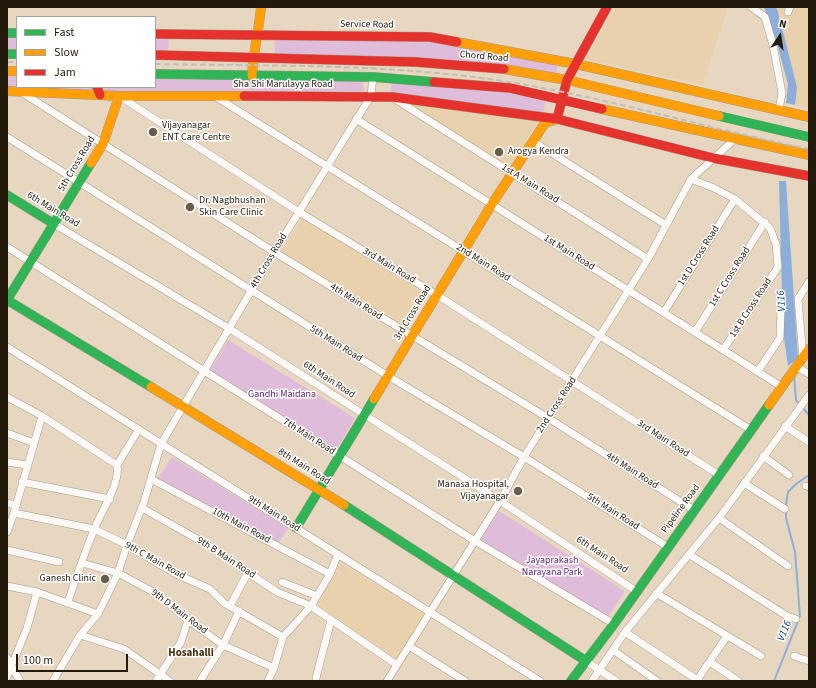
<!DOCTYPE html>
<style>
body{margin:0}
#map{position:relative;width:816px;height:688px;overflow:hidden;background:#e7d7c1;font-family:"Source Sans 3",sans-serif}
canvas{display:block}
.frame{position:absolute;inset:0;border:8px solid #241a0b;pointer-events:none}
.legend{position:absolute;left:16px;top:16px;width:140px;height:72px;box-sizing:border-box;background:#fff;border:1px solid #a7a39d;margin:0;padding:5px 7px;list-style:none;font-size:12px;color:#241a0b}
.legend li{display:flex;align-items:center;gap:8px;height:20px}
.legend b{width:20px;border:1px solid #a7a39d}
.north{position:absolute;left:760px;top:16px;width:40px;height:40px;-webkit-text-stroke:3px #fff;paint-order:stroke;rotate:13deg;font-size:11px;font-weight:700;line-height:16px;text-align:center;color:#241a0b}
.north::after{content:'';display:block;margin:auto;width:14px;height:18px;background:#241a0b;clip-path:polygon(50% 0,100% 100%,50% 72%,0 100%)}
.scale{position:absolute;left:16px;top:654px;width:112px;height:18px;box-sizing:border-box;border:2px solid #241a0b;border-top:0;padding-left:5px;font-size:12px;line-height:14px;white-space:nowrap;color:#241a0b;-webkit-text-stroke:3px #fff;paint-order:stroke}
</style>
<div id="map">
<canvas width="816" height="688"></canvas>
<div class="frame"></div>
<ul class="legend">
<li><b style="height:5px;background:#30b455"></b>Fast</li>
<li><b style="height:5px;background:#ff9f0a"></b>Slow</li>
<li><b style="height:5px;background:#e5322d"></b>Jam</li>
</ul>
<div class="north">N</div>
<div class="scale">100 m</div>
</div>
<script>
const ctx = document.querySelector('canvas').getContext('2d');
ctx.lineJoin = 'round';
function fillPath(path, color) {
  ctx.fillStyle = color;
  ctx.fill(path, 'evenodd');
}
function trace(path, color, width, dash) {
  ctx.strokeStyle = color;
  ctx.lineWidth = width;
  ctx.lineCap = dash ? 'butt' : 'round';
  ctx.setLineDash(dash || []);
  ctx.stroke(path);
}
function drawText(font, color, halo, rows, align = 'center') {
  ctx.font = font + ' "Source Sans 3",sans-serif';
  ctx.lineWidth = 3;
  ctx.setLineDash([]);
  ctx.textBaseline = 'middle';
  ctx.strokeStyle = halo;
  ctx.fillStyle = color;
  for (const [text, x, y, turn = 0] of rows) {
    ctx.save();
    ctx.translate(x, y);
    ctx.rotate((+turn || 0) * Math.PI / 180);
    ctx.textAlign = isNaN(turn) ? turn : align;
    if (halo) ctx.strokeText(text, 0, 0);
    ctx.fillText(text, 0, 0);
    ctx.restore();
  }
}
const built = new Path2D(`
 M615,7H728L703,85L585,59Z
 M776,7H809V108L795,105L797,87Z
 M398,99L539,120L510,169Z
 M303,217L428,296L407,330L281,251Z
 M340,563L425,613L395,661L317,605Z`);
const green = new Path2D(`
 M7,35H17V50H7Z
 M155,36H169L168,51H155Z
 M275,37L430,39L558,63L556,74L275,55Z
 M7,75L17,76V87H155V79L362,80L364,91L7,92Z
 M391,80L546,97L543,113L391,94Z
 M228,340L355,418L336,450L209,372Z
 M172,457L288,528L278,544L156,481Z
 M499,511L625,591L604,623L479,543Z`);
const water = new Path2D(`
 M764,7H776L778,12L797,87L795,105L786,103L788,84L775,37Z
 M779,181H786L798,358L788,366L783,331Z`);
const stream = new Path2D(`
 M794,376L796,400L799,404
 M802,407L809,415
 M774,681L800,616L795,552L786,518V505L788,492L796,484L809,475`);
const street = new Path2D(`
 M751,7L765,17L773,45L782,93L779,110
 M788,12L790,7
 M21,92L274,252L548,418L694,510
 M119,96L299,212L437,295L719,475
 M216,97L751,430
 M395,99L648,259
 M356,119L782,387
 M7,137L388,376L524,457L668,547
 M534,142L666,225
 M691,179L714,188L735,199L770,228L776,244L778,267L723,350
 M54,224L230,329L500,501L636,591
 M7,247L475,541L614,624
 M664,312L735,199
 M695,332L765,222
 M7,347L540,681
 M803,358L798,299L809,282
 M797,367L809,374
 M758,371L780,338L781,310
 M7,397L42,416L117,465
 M785,426L809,442
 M7,433L34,443
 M763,456L789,475
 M7,462L27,465
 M151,479L330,574
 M22,482L110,499
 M744,483L785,509
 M806,486L809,487
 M7,503L16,505
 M142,508L206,544L277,592L311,606L397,665
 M14,513L94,529L127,545L178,575L210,589L224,603L283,637
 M719,518L788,566
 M7,532L14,513L42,416
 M7,550L59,562
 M690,555L787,616L796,619
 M82,563L118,573L159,595L188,620L223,645L274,668
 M282,582L317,596
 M7,586L37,592L98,614
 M656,593L761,656
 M68,602C76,578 84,554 94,530C100,513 121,483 117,465L139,429
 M230,606L248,572
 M625,632L699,681
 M80,635L124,649L170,681
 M409,646L465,681
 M613,650L657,681
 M794,656L809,661
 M7,658L20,681
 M586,661L616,681
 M710,662L738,681
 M7,677L27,628L37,592
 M316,678L331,620
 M697,680L727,636
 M53,681L80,635L98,614L118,573L127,545L144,502L161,444L274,252L371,96L373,77
 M156,681L181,642L188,620
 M200,681L223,645L239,611
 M268,681L274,668L283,637L311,606L330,574L338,554
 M387,681L500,501L524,457L648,259L691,179L736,138
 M592,681L625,632L719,518L809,395`);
const fast = new Path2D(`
 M7,33H17
 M7,54H17
 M155,74L373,77L434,82
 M719,116L809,137
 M7,195L54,224
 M7,300L151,387
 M7,300L91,163
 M344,505L586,661
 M296,528L374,399
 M571,681L614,624L769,405`);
const slow = new Path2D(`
 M457,42L576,64
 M576,64L809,117
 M504,69L567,80L719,116
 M7,71H17
 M252,76C253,53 259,30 261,7
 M7,91L119,96H244
 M602,109L809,155
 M91,163L103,144L119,96
 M151,387L344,505
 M374,399L492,204L545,123L557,119
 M769,405L809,349`);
const jam = new Path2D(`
 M155,34L430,37L457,42
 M155,55L416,62L504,69
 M434,82L510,88L602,109
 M97,87L100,95
 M244,96L392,97L557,119
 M557,119L567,80L607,7
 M557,119L713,158L809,176`);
const rail = new Path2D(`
 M7,62H17
 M155,64C284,66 416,63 543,88C632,105 720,131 809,149`);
const markers = [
 [153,132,5,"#685c4b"],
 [499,152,5,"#685c4b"],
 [190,207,5,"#685c4b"],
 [518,491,5,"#685c4b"],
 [105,579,5,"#685c4b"]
];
const streetNames = [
 ["Service Road",367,25,1],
 ["Chord Road",484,57,5],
 ["Sha Shi Marulayya Road",283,85],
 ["5th Cross Road",77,164,-59],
 ["1st A Main Road",530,184,32],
 ["6th Main Road",53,210,31],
 ["1st Main Road",569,253,32],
 ["1st D Cross Road",699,256,-58],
 ["4th Cross Road",269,261,-59],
 ["2nd Main Road",483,263,32],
 ["3rd Main Road",389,266,31],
 ["1st C Cross Road",730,277,-58],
 ["4th Main Road",356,302,32],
 ["1st B Cross Road",751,308,-57],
 ["3rd Cross Road",413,313,-59],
 ["5th Main Road",336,344,32],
 ["6th Main Road",329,380,33],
 ["2nd Cross Road",557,405,-57],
 ["7th Main Road",309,437,32],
 ["3rd Main Road",663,439,33],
 ["8th Main Road",304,467,32],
 ["4th Main Road",632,471,32],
 ["Pipeline Road",681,509,-54],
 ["5th Main Road",613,512,32],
 ["9th Main Road",274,514,32],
 ["10th Main Road",241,526,28],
 ["6th Main Road",602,555,33],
 ["9th B Main Road",226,558,33],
 ["9th C Main Road",155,561,29],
 ["9th D Main Road",179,612,37]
];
const poiNames = [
 ["Vijayanagar",162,126],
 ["ENT Care Centre",162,138],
 ["Arogya Kendra",508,152],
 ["Dr. Nagbhushan",199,201],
 ["Skin Care Clinic",199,213],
 ["Manasa Hospital,",509,485,"right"],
 ["Vijayanagar",509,497,"right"],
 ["Ganesh Clinic",96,579,"right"]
];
const parkNames = [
 ["Gandhi Maidana",282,395],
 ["Jayaprakash",552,561],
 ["Narayana Park",552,573]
];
const waterNames = [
 ["V116",782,301,-93],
 ["V116",785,631,-68]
];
const neighbourhoodNames = [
 ["Hosahalli",191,654]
];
fillPath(built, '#ead1ae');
fillPath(green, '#dfbcd9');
fillPath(water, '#8daed9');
trace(stream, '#8daed9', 2);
trace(street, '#a59988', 8);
trace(fast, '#a59988', 10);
trace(slow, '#a59988', 10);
trace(jam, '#a59988', 10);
trace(street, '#fbf9f6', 7);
trace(fast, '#30b455', 9);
trace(slow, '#ff9f0a', 9);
trace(jam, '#e5322d', 9);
trace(rail, '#c2beb8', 2, [6, 3]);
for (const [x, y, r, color] of markers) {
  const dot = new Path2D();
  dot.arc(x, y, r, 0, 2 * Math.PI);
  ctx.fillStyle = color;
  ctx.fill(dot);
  trace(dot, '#fff', 1.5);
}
drawText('10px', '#241a0b', '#fff', streetNames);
drawText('10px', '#241a0b', '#fff', poiNames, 'left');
drawText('10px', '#63227a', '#fff', parkNames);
drawText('italic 11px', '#104584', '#fff', waterNames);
drawText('bold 11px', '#48320d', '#fff', neighbourhoodNames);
</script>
